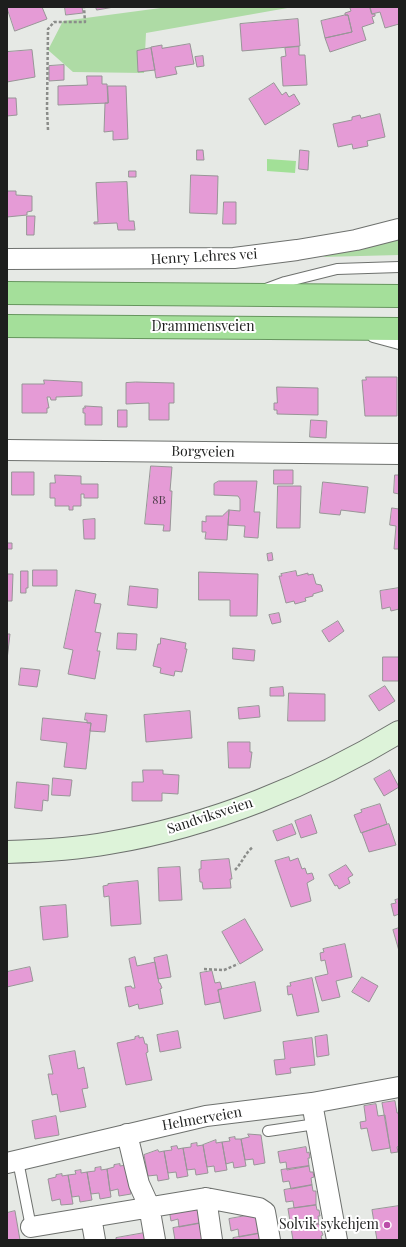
<!DOCTYPE html>
<style>
body{margin:0}
#map{position:relative;width:406px;height:1247px;overflow:hidden;background:#e6e9e5;font-family:"Playfair Display",serif}
canvas{display:block}
.frame{position:absolute;inset:0;border:8px solid #1d1e1d;pointer-events:none}
</style>
<div id="map">
<canvas width="406" height="1247"></canvas>
<div class="frame"></div>
</div>
<script>
const ctx = document.querySelector('canvas').getContext('2d');
ctx.lineJoin = 'round';
function fillPath(path, color) {
  ctx.fillStyle = color;
  ctx.fill(path, 'evenodd');
}
function trace(path, color, width, dash) {
  ctx.strokeStyle = color;
  ctx.lineWidth = width;
  ctx.lineCap = dash ? 'butt' : 'round';
  ctx.setLineDash(dash || []);
  ctx.stroke(path);
}
function drawText(font, color, halo, rows, align = 'center') {
  ctx.font = font + ' "Playfair Display",serif';
  ctx.lineWidth = 4;
  ctx.setLineDash([]);
  ctx.textBaseline = 'middle';
  ctx.strokeStyle = halo;
  ctx.fillStyle = color;
  for (const [text, x, y, turn = 0] of rows) {
    ctx.save();
    ctx.translate(x, y);
    ctx.rotate((+turn || 0) * Math.PI / 180);
    ctx.textAlign = isNaN(turn) ? turn : align;
    if (halo) ctx.strokeText(text, 0, 0);
    ctx.fillText(text, 0, 0);
    ctx.restore();
  }
}
const green = new Path2D(`
 M168,7H293L146,33L144,73L73,72L48,50L63,21Z
 M399,237V255L322,257Z`);
const water = new Path2D(`
 M267,159L296,161L295,173L267,171Z`);
const building = new Path2D(`
 M7,7H42L47,19L15,31Z
 M65,7H82L83,13L66,15Z
 M96,7H114L97,10Z
 M370,7H399V24L385,28L380,12L372,14Z
 M370,7L372,14H375V16L372,17L374,23L362,27L366,40L330,52L325,38L352,32L348,15H345V13L351,11L350,8Z
 M345,15H348L352,32L325,38L321,21Z
 M298,19L300,46L242,51L240,24Z
 M190,44L194,64L175,67L177,74L156,78L151,47L162,45V48Z
 M299,47V55H305L307,85L283,86L281,57L286,56L285,48Z
 M151,48L155,70L138,72L137,51Z
 M32,50L35,77L7,82V52Z
 M203,56L204,66L197,67L195,57Z
 M64,65V80L49,81V66Z
 M87,76H102V84H107L108,103L58,105V86L87,85Z
 M274,83L282,95L286,92L289,97L294,94L300,104L265,125L249,99Z
 M108,86H126L128,139L113,140V131L104,132L105,103H108Z
 M7,98H16L17,115L7,116Z
 M380,114L385,137L367,141L368,146L353,149L352,144L338,147L333,124L352,120V117L360,115L361,118Z
 M197,150H203L204,160H197Z
 M300,150L309,151L308,170L299,169Z
 M129,171H136V177H129Z
 M191,175L218,176L217,214L190,213Z
 M127,182L129,221H134L135,230H118L117,223L94,224V222H98L96,183Z
 M7,191H16V195L32,196V211L27,212V215L7,217Z
 M224,202H236V224H223Z
 M27,216H35L34,235H27Z
 M366,377H397V416H365L362,380H366Z
 M44,380L82,382V396L56,397V400H51L50,397H47L49,408H47V413H22V384H44Z
 M136,382L174,383V403H169V420H149V403L126,404V383Z
 M277,387L318,388V415L277,414V410H274V403H277Z
 M85,406L102,407V425H85V413H83V408H85Z
 M118,410H127V427H118Z
 M311,420L327,421L326,438L310,437Z
 M151,466L172,467L170,491H172L170,531H163L164,525L145,524Z
 M274,470H293V484H274Z
 M12,472H34V495H12Z
 M55,475L81,476V484H98V498H84V494H81V506H73V510H69V506H55V498H50V483H55Z
 M395,475H399V494L394,493Z
 M219,481H257L254,512H260L258,538L244,537L245,526L228,525L229,510L240,511V499L238,496L214,495V484Z
 M323,482L368,487L365,513L341,510L340,515L320,513Z
 M278,486H301L300,528H277Z
 M392,508L399,509V549H394L396,526L390,525Z
 M229,510L227,540L205,539L206,532H202V521L206,522V516H222Z
 M95,519V539H84L83,520Z
 M7,543H12V549H7Z
 M272,553L273,560L268,561L267,554Z
 M33,570H57V586H33Z
 M21,571H28V588H26V593H21Z
 M296,571L297,576L308,573V575L313,574L316,584L321,585L323,591L313,594V596L305,598L306,601L295,604L294,601L286,603L279,576H282L281,574Z
 M199,572L258,574L257,616H230V600H199Z
 M7,574H13L12,601H7Z
 M130,586L158,589L157,608L128,605Z
 M399,588V609L391,611L390,607L382,609L380,591Z
 M76,590L96,594L94,603L101,604L95,632L101,633L97,651H100L95,679L68,674L73,650L64,648Z
 M279,613L281,622L272,624L269,615Z
 M338,621L344,631L329,642L322,631Z
 M118,633L137,634L136,650L117,649Z
 M7,634H10L7,660Z
 M161,638L186,643L185,649H187L182,672L175,671L174,676L160,673L161,668L153,666L158,644H160Z
 M233,648L255,650L254,661L233,659Z
 M383,657H399V681H383Z
 M21,668L40,670L37,687L19,685Z
 M385,686L395,701L379,711L369,696Z
 M283,687L284,696H270V688Z
 M289,693L325,694V721H288Z
 M259,706L260,717L239,719L238,708Z
 M190,711L192,738L146,742L144,715Z
 M86,713L107,715L105,732L90,731L91,723H87V720H85Z
 M43,718L91,723L86,769L64,767L67,743L41,740Z
 M228,742H250V752H252L250,768H229Z
 M143,770H163V774L179,775L178,794L162,793V801H132V782H143Z
 M390,770L399,787L384,796L374,779Z
 M53,778L72,780L70,796L52,795Z
 M17,782L49,785L48,801L43,800L42,811L15,808Z
 M380,804L387,824L361,833L354,815L362,812L361,810Z
 M311,815L317,833L301,838L295,821Z
 M292,824L296,834L277,841L273,831Z
 M389,824L396,845L369,852L362,833Z
 M289,857L290,861L298,858L302,869L305,868L307,874L312,873L314,879L307,883L311,901L291,907L275,861Z
 M229,859L232,879H230L231,888L203,889L202,882H200L199,869H201V861Z
 M346,865L353,875L348,878L350,883L339,889L337,885L335,886L329,875Z
 M180,867L182,900L159,901L158,868Z
 M138,881L141,924L111,926L109,896L104,897L103,886L108,885V884Z
 M399,899V914L394,916L391,904L396,903L395,900Z
 M66,905L68,937L43,940L40,907Z
 M245,919L263,950L240,964L222,932Z
 M399,928V951L393,930Z
 M345,944L352,977L336,981L340,997L322,1001L315,977L328,974L325,960L321,961L320,953L324,952L323,949Z
 M167,955L171,977L158,979L154,958Z
 M135,957L137,966L155,962L159,983H160L162,988L160,989L163,1004L139,1009L138,1004L129,1007L125,987L131,986L132,988H135L129,959Z
 M30,967L33,981L7,987V972Z
 M212,971L215,983L220,982L222,989L218,990L220,1002L205,1005L200,973Z
 M362,977L378,986L369,1002L352,992Z
 M312,978L319,1012L297,1016L292,994L288,995L287,986H291L290,983Z
 M255,982L261,1011L224,1019L218,990Z
 M178,1031L181,1048L160,1052L157,1035Z
 M327,1035L329,1055L317,1057L315,1037Z
 M139,1036V1038L143,1037L145,1044H147L148,1052L146,1053L152,1080L126,1085L117,1043L135,1039V1037Z
 M312,1038L315,1065L290,1068L291,1073L276,1075L274,1060L285,1059L283,1042Z
 M75,1051L78,1069L84,1067L88,1088L82,1089L86,1107L60,1112L57,1094L52,1095L48,1074H53L49,1056Z
 M395,1101L397,1113H399V1146L397,1147L398,1152L391,1153L382,1103Z
 M376,1104L378,1116L385,1115L390,1148L372,1151L367,1128L361,1129L360,1122L366,1121L364,1106Z
 M56,1116L59,1135L35,1139L32,1121Z
 M248,1134L261,1135L265,1163L254,1165L253,1159L245,1160L241,1139L249,1137Z
 M235,1137V1139H241L246,1166L234,1168L233,1162L226,1164L222,1142L230,1141L229,1138Z
 M216,1140V1143L222,1142L227,1170L215,1172L214,1166L207,1167L203,1145Z
 M197,1143V1146L203,1145L208,1173L196,1175L195,1169L187,1170L183,1148L191,1147V1144Z
 M177,1146L178,1149L183,1148L188,1176L177,1178L176,1172L168,1173L164,1151L172,1150L171,1147Z
 M306,1147L307,1153L309,1152L310,1158H308L309,1166L287,1170L286,1162L280,1163L278,1152Z
 M158,1150L159,1152L164,1151L169,1179L158,1181L157,1175L148,1176L144,1155Z
 M120,1164V1166L126,1165L131,1194L119,1196L118,1189L110,1191L107,1169L114,1167V1165Z
 M309,1166L310,1172H313L314,1177L311,1178L312,1185L291,1189L289,1181L283,1182L281,1170Z
 M101,1167V1170L107,1169L111,1197L100,1199L99,1193L91,1194L87,1172L95,1171V1168Z
 M81,1170V1173L87,1172L92,1200L80,1202L79,1196L72,1197L68,1175L76,1174L75,1171Z
 M62,1174V1176L68,1175L73,1204L61,1205L60,1199L52,1201L48,1179L56,1177V1175Z
 M312,1185L313,1191H316V1205L294,1208L293,1201L286,1202L284,1190Z
 M198,1204L201,1223L179,1227L178,1219L171,1221L169,1209Z
 M316,1205L317,1210H319L320,1216H318L319,1224L297,1227L296,1220L290,1221L288,1209Z
 M399,1206V1240H377L372,1210Z
 M15,1211L20,1240H7V1213Z
 M262,1213L261,1233L239,1237L238,1229L231,1231L229,1219Z
 M201,1223L204,1240H175L173,1228Z
 M319,1224L323,1235L321,1236L322,1240H293L291,1228Z
 M144,1233L150,1240H116V1238Z
 M261,1233L266,1240H233V1238Z`);
const path = new Path2D(`
 M48,130L47,109L48,29L54,22H85L84,7
 M235,870C242,863 245,853 253,847
 M204,969L224,970L238,964`);
const service = new Path2D(`
 M266,289L285,282L337,269L399,267
 M373,337L399,344
 M268,1131L316,1124
 M18,1161L31,1227`);
const minor = new Path2D(`
 M7,259L234,258L297,250L356,240L399,229
 M7,450L399,454
 M312,1103L337,1240
 M127,1134L139,1184L149,1206L155,1240
 M7,1163L206,1116L312,1103L399,1087
 M206,1198L212,1240
 M91,1217L95,1240
 M31,1227L206,1198L259,1208L265,1212L270,1240`);
const secondary = new Path2D(`
 M7,852C41,851 76,849 109,843C211,826 311,785 399,732`);
const trunk = new Path2D(`
 M7,293L399,296
 M7,326L399,329`);
const markers = [
 [387,1225,4,"#bb4ca9"]
];
const numberNames = [
 ["8B",159,500]
];
const streetNames = [
 ["Henry Lehres vei",204,257,-3],
 ["Drammensveien",203,327],
 ["Borgveien",203,452,1],
 ["Sandviksveien",210,816,-18],
 ["Helmerveien",202,1119,-10]
];
const poiNames = [
 ["Solvik sykehjem",379,1225]
];
fillPath(green, '#aedba5');
fillPath(water, '#a2e097');
fillPath(building, '#e59bd6');
trace(building, '#989597', 1);
trace(service, '#6e716e', 12);
trace(minor, '#6e716e', 22);
trace(secondary, '#6e716e', 24);
trace(trunk, '#66965e', 24);
trace(path, '#8b8d8a', 2.5, [3, 2]);
trace(service, '#fff', 10);
trace(minor, '#fff', 20);
trace(secondary, '#ddf3d9', 22);
trace(trunk, '#a4df9a', 22);
for (const [x, y, r, color] of markers) {
  const dot = new Path2D();
  dot.arc(x, y, r, 0, 2 * Math.PI);
  ctx.fillStyle = color;
  ctx.fill(dot);
  trace(dot, '#fff', 1.5);
}
drawText('12px', '#4f3d4b', null, numberNames);
drawText('14px', '#1d1e1d', '#fff', streetNames);
drawText('14px', '#1d1e1d', '#fff', poiNames, 'right');
</script>
